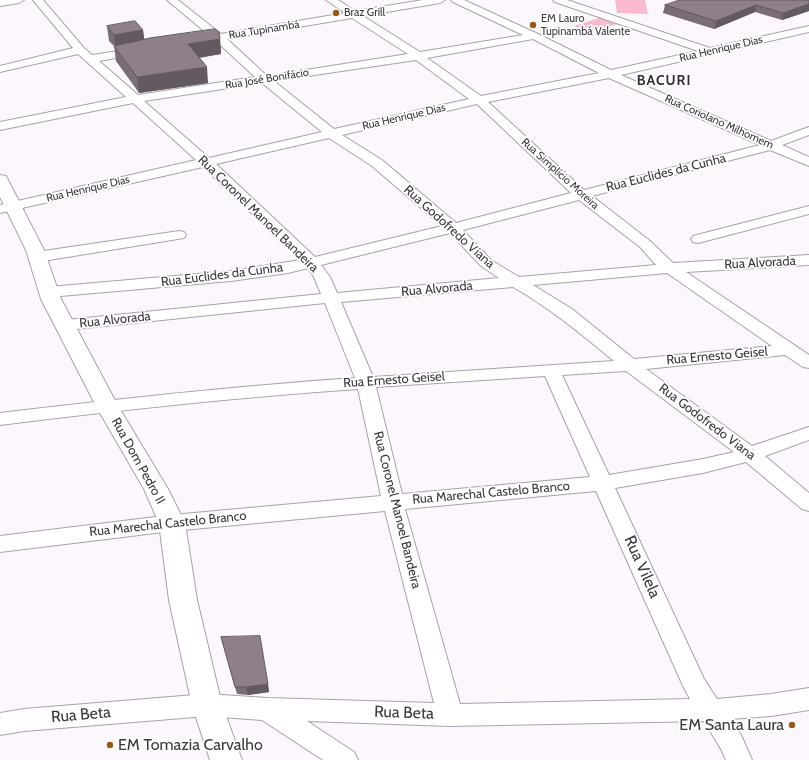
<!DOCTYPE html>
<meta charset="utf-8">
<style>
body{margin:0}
canvas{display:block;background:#fbf7fd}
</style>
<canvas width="809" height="760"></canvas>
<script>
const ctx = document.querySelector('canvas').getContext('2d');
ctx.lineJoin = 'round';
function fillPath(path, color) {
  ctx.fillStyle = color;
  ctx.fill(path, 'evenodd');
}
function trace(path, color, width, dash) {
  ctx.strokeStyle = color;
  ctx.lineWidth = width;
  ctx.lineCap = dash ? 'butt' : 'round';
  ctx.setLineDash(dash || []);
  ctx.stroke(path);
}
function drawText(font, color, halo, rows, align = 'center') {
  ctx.font = font + ' Cabin,sans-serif';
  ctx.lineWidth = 3.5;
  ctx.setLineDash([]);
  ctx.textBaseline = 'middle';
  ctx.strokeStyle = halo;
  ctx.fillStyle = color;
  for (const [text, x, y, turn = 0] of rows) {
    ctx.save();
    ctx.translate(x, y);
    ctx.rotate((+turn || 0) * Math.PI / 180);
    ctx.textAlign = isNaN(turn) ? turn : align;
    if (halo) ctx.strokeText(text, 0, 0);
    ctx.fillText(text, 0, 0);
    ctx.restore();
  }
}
const green = new Path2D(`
 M615,0H645L648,14L617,13Z
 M602,17L621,23L591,32L574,26Z`);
const minor = new Path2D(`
 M0,0H24L19,3L0,6Z
 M33,0H43L84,48L92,55L139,48L143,49L144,51L143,53L99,61L138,95L255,77L216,41H206L205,39L206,37L210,36L167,0H178L221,34L345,13L326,0H338L355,11L423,0H445L440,3L363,16L420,52L523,35L453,2L451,0H464L538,34L611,70L698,51L555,2L553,0H567L710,48L809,26V32L621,75L771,141L809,127V135L782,145L809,157V166L770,150L592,196L650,241L673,263L809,255V265L686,272L809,355V368L803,367L785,355L646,369L752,446L809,427V440L765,456L809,493V511L802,509L746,462L703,473L615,488L704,679L717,699L771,694L809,688V710L771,716L731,719L741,735L752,760H726L721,749L704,721L450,726L307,721L354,752L358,760H323L262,720L207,716L24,731L0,735V713L24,709L207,694L267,698L434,703L385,511L172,531L0,552V536L172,515L381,496L358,389C239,397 119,410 0,425V413C118,399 236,386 355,378L325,303L66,330L60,329L58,325L60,321L66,320L321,294L314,277L308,268L288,273L231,281L49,297L43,295L41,292L43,289L49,287L231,271L301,260L203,167L0,213V205L196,160L133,103L0,130V122L126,97L78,54L0,72V66L73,48ZM352,18L408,54L267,76L227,39ZM533,39L599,73L481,96L427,58ZM416,60L469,99L334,129L274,81ZM609,78L760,145L584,190L488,102ZM262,83L322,132L209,158L144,101ZM477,104L571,193L456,223L382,160L342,135ZM329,138L372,166L442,226L315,257L216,164ZM579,200L640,247L656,265L519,277L491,260L463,230ZM450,233L481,266L499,278L337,293L330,277L321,265ZM667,273L772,346L634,359L572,309L533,285ZM513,287C550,308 581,334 614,361L373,377L341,302ZM626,371L734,452L703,459L609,475L562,375ZM545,376L590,477L402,494L376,387ZM596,491L683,686L690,699L460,704L405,509Z
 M809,206V214L698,243L693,242L691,239L693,236Z
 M179,231L184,232L186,235L184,238L37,262L32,260L29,257L32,254L37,252Z`);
const major = new Path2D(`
 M0,175L6,176L8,180L44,250L61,299L118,406L168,489L185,523L197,600L222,705L242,760H210L192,705L169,600L159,523L144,489L96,406L41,299L26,250L0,197Z`);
const wall = new Path2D(`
 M809,0V11L782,20L755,12L714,29L663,13L665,5Z
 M107,26L143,30L144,39H220L221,54L199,58L208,83L139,93L116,61L114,46L109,41Z
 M221,637L268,684L269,692L248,695L237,694L223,645Z`);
const shadedWall = new Path2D(`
 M809,4V11L782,20L783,13Z
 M756,5L755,12L714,29L716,21Z
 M143,30L145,45L116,50L114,35Z
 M220,39L221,54L190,59L188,44Z
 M207,67L208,83L139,93L137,77Z
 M268,684L269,692L248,695L246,687Z`);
const building = new Path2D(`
 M680,0H809V4L783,13L756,5L716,21L665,5Z
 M135,21L143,30L114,35L107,26Z
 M215,29L219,32L220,39L188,44L207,67L137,77L114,46L150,38Z
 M260,636L268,684L246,687H235L221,637Z`);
const markers = [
 [336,13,4,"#965b1b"],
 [533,25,4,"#965b1b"],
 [792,725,4,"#965b1b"],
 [110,745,4,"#965b1b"]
];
const farPoinames = [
 ["Braz Grill",344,13],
 ["EM Lauro",541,19],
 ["Tupinambá Valente",541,32]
];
const farStreetnames = [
 ["Rua Tupinambá",264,30,-9],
 ["Rua Henrique Dias",721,49,-13],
 ["Rua José Bonifácio",267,79,-9],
 ["Rua Henrique Dias",404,117,-13],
 ["Rua Coriolano Milhomem",719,122,24],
 ["Rua Simplício Moreira",560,174,42],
 ["Rua Henrique Dias",88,189,-13]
];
const streetNames = [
 ["Rua Euclides da Cunha",666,173,-14],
 ["Rua Coronel Manoel Bandeira",258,214,44],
 ["Rua Godofredo Viana",449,227,42],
 ["Rua Alvorada",760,263,-3],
 ["Rua Euclides da Cunha",222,275,-7],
 ["Rua Alvorada",437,289,-5],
 ["Rua Alvorada",115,320,-6],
 ["Rua Ernesto Geisel",717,356,-5],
 ["Rua Ernesto Geisel",394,380,-4],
 ["Rua Godofredo Viana",707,422,37],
 ["Rua Dom Pedro II",138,461,61],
 ["Rua Marechal Castelo Branco",491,493,-5],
 ["Rua Coronel Manoel Bandeira",397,510,76],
 ["Rua Marechal Castelo Branco",168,524,-6]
];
const farDistrictnames = [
 ["BACURI",664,81]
];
const nearStreetnames = [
 ["Rua Vilela",642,567,66],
 ["Rua Beta",404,713,2],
 ["Rua Beta",81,715,-5]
];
const nearPoinames = [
 ["EM Santa Laura",784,725],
 ["EM Tomazia Carvalho",118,745,"left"]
];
fillPath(green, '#f9bace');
trace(minor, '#aa9fae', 2);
trace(major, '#aa9fae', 2);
fillPath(minor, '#fff');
fillPath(major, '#fff');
fillPath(wall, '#7a6d77');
fillPath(shadedWall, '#635961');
fillPath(building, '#8e7f8a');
trace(building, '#635961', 1);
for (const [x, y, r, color] of markers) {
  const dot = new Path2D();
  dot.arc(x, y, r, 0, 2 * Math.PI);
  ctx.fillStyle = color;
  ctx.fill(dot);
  trace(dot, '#fff', 1.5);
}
drawText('11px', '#3c383e', '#fff', farPoinames, 'left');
drawText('11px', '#3c383e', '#fff', farStreetnames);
drawText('13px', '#3c383e', '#fff', streetNames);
ctx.letterSpacing = '1px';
drawText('bold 14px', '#342c38', '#fff', farDistrictnames);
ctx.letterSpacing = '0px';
drawText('16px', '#3c383e', '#fff', nearStreetnames);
drawText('16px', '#3c383e', '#fff', nearPoinames, 'right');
</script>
